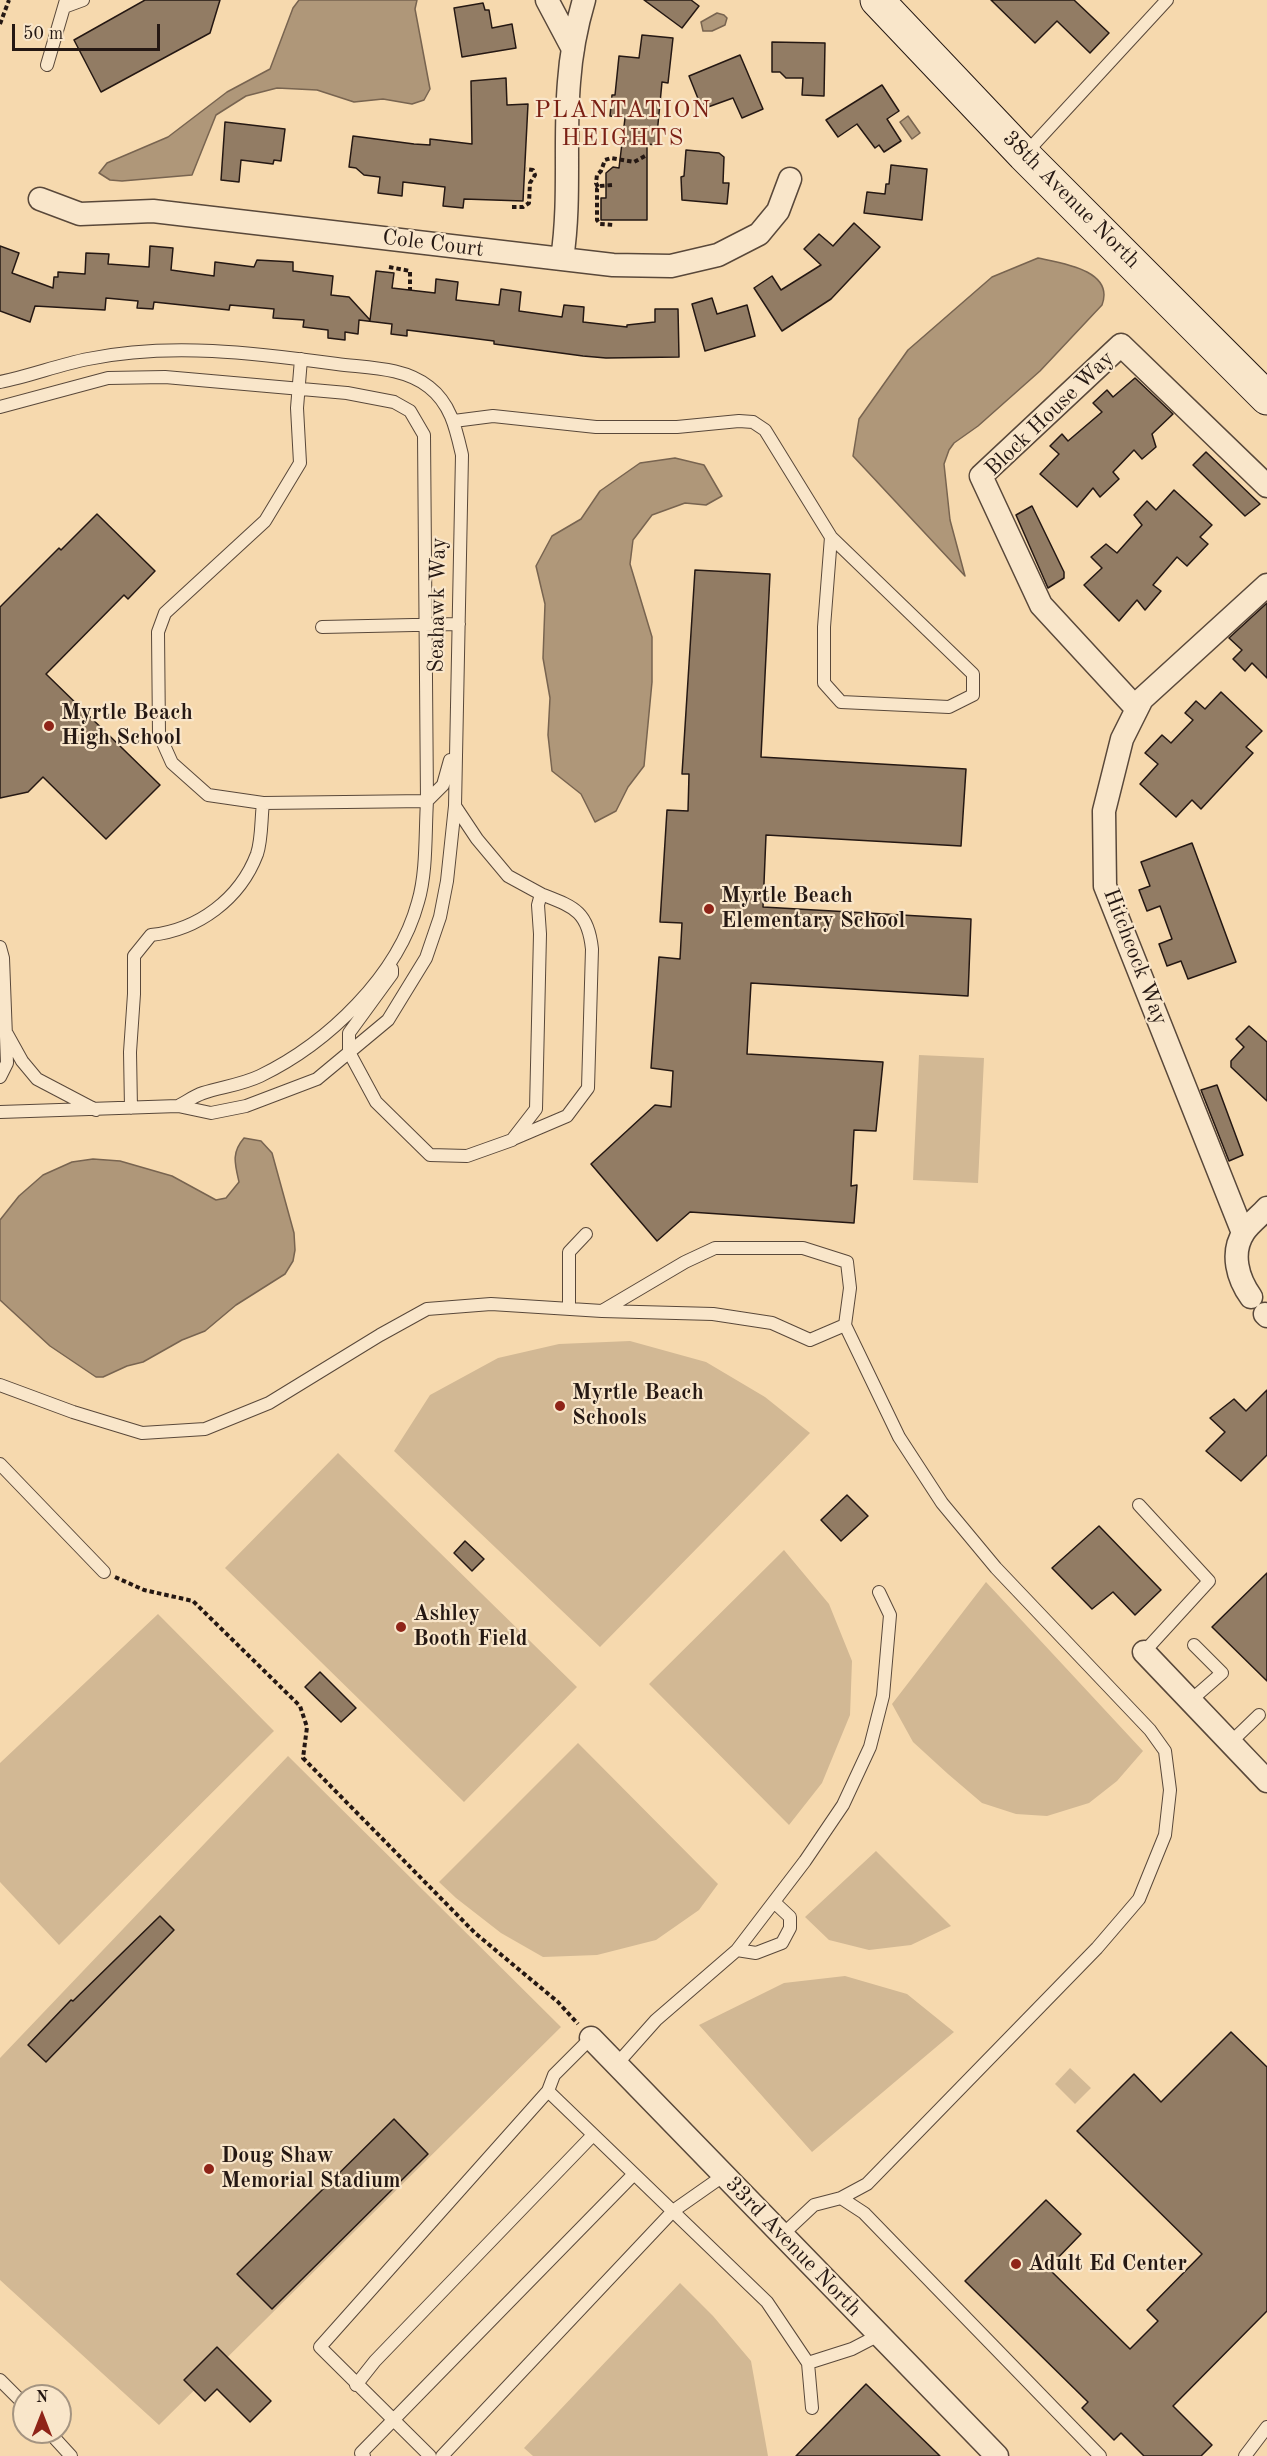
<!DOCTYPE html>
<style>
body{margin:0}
#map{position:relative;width:1267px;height:2456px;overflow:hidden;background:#f6d9ae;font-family:"Old Standard TT",serif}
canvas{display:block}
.north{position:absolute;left:12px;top:2384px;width:60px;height:60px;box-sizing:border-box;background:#f9e6ca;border:2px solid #a49481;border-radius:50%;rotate:0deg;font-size:16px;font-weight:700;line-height:24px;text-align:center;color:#251813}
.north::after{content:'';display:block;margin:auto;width:21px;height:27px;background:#8f2418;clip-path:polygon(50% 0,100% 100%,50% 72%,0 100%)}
.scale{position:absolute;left:12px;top:24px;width:148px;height:27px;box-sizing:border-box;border:3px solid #251813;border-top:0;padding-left:8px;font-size:18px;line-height:21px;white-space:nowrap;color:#251813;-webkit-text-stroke:4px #f9e6ca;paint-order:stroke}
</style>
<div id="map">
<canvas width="1267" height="2456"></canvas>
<div class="north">N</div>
<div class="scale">50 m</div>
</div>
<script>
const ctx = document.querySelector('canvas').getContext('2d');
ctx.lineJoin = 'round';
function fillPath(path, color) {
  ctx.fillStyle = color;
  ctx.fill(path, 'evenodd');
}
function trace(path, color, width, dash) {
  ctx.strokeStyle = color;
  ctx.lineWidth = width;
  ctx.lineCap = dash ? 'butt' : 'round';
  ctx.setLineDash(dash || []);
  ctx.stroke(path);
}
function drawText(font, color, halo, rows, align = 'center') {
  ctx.font = font + ' "Old Standard TT",serif';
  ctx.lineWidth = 4.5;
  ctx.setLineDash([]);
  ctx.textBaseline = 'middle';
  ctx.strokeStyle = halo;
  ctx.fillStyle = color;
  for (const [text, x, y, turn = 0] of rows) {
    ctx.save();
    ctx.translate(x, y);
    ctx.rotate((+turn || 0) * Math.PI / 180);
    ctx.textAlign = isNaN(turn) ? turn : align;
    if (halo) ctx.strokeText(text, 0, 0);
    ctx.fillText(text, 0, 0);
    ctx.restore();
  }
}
const green = new Path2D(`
 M919,1055L984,1058L978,1183L913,1180Z
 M630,1341L706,1362L765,1397L810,1433L600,1647L394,1451L430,1395L498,1358L559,1344Z
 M338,1453L577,1687L464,1802L225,1568Z
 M784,1550L829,1604L852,1661L850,1715L822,1783L789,1825L649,1684Z
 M986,1582L1143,1751L1117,1781L1089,1803L1047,1816L1016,1814L982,1803L948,1774L913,1742L892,1704Z
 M158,1614L274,1731L59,1945L0,1882V1763Z
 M578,1743L718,1884L699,1910L656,1940L597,1955L543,1957L501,1933L456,1898L439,1882Z
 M288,1756L561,2027L159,2425L0,2280V2058Z
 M876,1851L951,1926L911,1945L869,1950L829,1940L805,1917Z
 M845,1976L907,1994L954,2032L812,2152L699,2025L784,1983Z
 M1070,2068L1091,2088L1075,2104L1055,2084Z
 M680,2283L713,2316L751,2361L768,2456H533L524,2448Z`);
const water = new Path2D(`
 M299,0H417L415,9L430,89L424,100L412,104L383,99L354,102L317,90L277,88L246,96L216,115L192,175L122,181L110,180L99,173L107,163L168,137L227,92L270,69L293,8Z
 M717,13L724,15L727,18L725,25L712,31H703L701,22Z
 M908,116L920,133L912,139L900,122Z
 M1038,258C1061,263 1115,270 1102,305L1040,371L978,426L954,443L949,450L944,464L950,520L965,576L853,456L859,419L908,350L992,277Z
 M675,458L704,465L722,496L706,505L685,503L652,515L633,540L630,564L652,637V682L644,766L628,787L616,811L595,822L581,794L552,771L548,735L550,698L543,658L545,604L536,566L552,536L581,519L600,491L640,463Z
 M244,1138L261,1141L272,1153L294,1233L295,1250L293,1261L285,1274L236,1305L205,1331L182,1340L143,1362L127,1366L103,1377H96L50,1346L0,1300V1220L19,1196L43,1175L72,1162L93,1159L120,1161L172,1176L216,1200L226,1198L239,1182C235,1164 231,1153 244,1138Z`);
const building = new Path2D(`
 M145,0H220L210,33L101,92L74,40Z
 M644,0H691L699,6L682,28Z
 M991,0H1074L1109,33L1090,53L1057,21L1035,43Z
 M483,3L485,10H489L492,28L512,24L516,48L462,57L454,8Z
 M642,35L673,38L668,83L662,82L656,145L647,144V220H601V198H606V173L613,167L619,168L625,118L610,116L612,95H615L619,56L639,58Z
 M772,42L825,43L824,96L802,95L803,78H786L780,72H772Z
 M740,55L763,109L742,118L733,98L708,107L707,104L701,106L689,76Z
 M506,78L507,105L528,104L523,201L464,199L463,208L443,206L445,187L403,182L402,196L378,193L380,177L364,175L356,168L349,167L353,136L414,144L430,145V139L472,144L471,81Z
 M882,85L899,111L887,119L901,141L884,152L879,145L875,148L857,124L838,137L826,120Z
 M225,122L285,129L281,161L274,160L273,164L241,160L239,182L221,180Z
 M686,150L719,153L724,157L723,183H729L727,204L682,200L681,177L684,176Z
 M891,165L927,169L922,220L864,213L867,192L885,194L886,184H889Z
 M854,223L880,247L831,299L782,331L754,288L772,276L781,290L821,265L804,249L819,234L833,246Z
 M0,246L19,253L12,273L53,288L54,277H58V272L85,274L86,253L109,254L108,264L149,267L150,246L173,248L171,270L214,276L215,262L254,267L257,260L293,262V271L333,276L331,295L349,297L370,320L376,271L394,273L392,288L435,293L436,279L458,282L456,300L499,305L501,289L521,292L519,311L562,317L564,305L584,307L583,322L627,327V325L655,322V309H678L679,357L606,358L583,356L494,344V341L407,330V336L391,334L392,324L359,320L358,334L345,332V340L328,338V330L303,327L304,320L273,318L274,309L230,305L229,310L154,302L153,309L137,308L138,301L106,298L105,310L35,306L30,322L0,311Z
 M712,298L717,314L747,305L755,336L705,351L692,304Z
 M1135,378L1173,414L1152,434L1156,447L1142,459L1134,450L1113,472L1119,479L1100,497L1093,488L1077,507L1040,474L1059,454L1050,446L1062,434L1068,441L1102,412L1093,403L1107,390L1113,397Z
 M1206,452L1260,504L1245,516L1193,465Z
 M1174,490L1212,525L1200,537L1208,544L1187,566L1177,557L1153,585L1161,591L1145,610L1137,600L1119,621L1084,585L1102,568L1091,557L1106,544L1117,553L1142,525L1134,515L1147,501L1156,510Z
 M1032,506L1064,572V578L1048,588L1016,515Z
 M97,514L155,571L128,599L124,595L46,674L160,785L106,839L43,777L28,792L0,798V607L59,548L61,550Z
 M695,570L770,574L761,757L966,769L961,846L766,835L763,907L971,919L968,996L751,983L747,1054L883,1062L876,1131L854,1130L851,1186L857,1185L854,1223L690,1212L657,1241L591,1164L655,1105L671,1107L673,1071L651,1068L659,957L680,959L682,923L660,922L667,810L688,811L689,774H682Z
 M1267,603V678L1252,663L1245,671L1233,659L1242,650L1229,638Z
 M1221,692L1262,731L1246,747L1253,753L1201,809L1192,800L1176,817L1140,784L1158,764L1145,753L1162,735L1171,743L1193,720L1185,713L1196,701L1205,709Z
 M1192,843L1236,962L1188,979L1181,961L1167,966L1159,944L1172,939L1160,906L1147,911L1139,890L1150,886L1141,862Z
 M1249,1026L1267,1042V1101L1231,1067V1061L1244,1047L1236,1039Z
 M1217,1085L1243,1155L1229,1161L1201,1090Z
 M1267,1390V1455L1241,1481L1206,1451L1225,1432L1210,1418L1234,1399L1246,1411Z
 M847,1495L868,1516L841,1541L821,1520Z
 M1099,1526L1161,1590L1135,1615L1113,1592L1092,1609L1052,1568Z
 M465,1541L484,1559L472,1571L454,1553Z
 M1267,1573V1681L1212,1627Z
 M320,1672L356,1708L341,1722L305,1687Z
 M160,1916L174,1930L46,2062L28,2045L71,2000L73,2001Z
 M1231,2032L1267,2067V2311L1173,2406L1212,2445L1201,2456H1144L1121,2433L1114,2440L1082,2408L1088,2402L965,2281L1046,2200L1081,2234L1048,2268L1130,2349L1158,2321L1147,2310L1202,2254L1077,2131L1134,2074L1161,2102Z
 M394,2119L428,2154L272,2309L237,2274Z
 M217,2347L271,2401L250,2422L217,2389L205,2401L184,2380Z
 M866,2384L940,2456H796Z`);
const path = new Path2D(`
 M0,24L9,0
 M612,185L600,186L597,189V220L600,224L614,225
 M598,187L596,183L597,175L601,171L605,160L611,158L634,162L645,156
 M512,207H523L529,203L530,183L535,175L533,170L526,169
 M389,267L410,271V290
 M115,1577L144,1590L193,1601L300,1706L307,1727L303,1758L475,1933L558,2002L578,2024`);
const service = new Path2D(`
 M64,7L83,0
 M47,65L66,0
 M1025,154L1167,0
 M301,359L297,408L300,463L265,521L165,613L158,632L159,734L172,763L208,795L263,803L427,801L443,785L450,760
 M0,382C30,376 58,365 88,359C170,342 255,353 337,364C368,368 404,367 429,387C451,404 456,429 462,455L455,806L447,881L440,917L426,958L388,1020L317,1079L246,1106L211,1113L178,1106L0,1112
 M0,407L108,378L165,377L347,393L394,402L410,411L424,435L427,801C425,833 427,872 418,902C398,976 328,1043 260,1076C241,1085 221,1087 203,1093C194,1096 186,1102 178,1106
 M454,421L493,416L596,427H677L739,421L753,422L765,430L831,537L973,674V695L949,707L841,702L824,683V627L831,537
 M322,627L459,624
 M0,947L3,958L7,1063L0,1077
 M392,969V974L349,1033V1052L376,1102L430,1155L467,1156L512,1140L536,1109L540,934L538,905L541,894L508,876L477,839L455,806
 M7,1034L22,1061L37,1079L96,1110
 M131,1108L130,1052L134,994V956L151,935C198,930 240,899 257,854C262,839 261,819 263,803
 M513,1139L567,1116L588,1088L592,949C588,911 574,907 541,894
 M569,1309V1252L586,1234
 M0,1385L73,1412L142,1433L205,1429L269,1403L380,1335L427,1309L491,1304L602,1311L713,1314L772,1323L810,1340L845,1325L850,1288L847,1262L803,1248H715L685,1262L602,1311
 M0,1464L104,1572
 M1139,1505L1209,1581L1144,1652
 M1190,1701L1222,1673L1194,1645
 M1230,1743L1259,1715
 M737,1950L756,1953L782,1943L790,1928V1917L774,1902
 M616,2065L656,2020L737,1950L805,1861L843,1805L870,1747L883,1696L890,1615L879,1592
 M548,2091L554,2075L591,2038
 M841,2198L867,2184L1097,1948L1139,1899L1165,1835L1170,1790L1165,1751L1150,1730L996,1568L942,1503L899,1437L845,1325
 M781,2236L814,2205L841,2198L864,2213L1100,2456
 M808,2363L852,2349L879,2335
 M0,2380L24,2404
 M356,2385L375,2361L593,2135
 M49,2432L71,2456
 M364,2456L361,2453L634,2174
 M430,2456L320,2347L548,2091L767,2302L808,2363L812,2408
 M442,2456L673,2211L723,2176
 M1245,2456L1267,2427`);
const minor = new Path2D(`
 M547,0L573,49
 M40,199L80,214L153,211L613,265L671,266L718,255L759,234L778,211L790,179
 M562,259C571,200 564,141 569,82C571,54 576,27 584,0
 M1137,709L1041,605L981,476L1121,345L1267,486
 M1243,1233L1105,886L1104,811L1122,739L1142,699L1267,585
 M1251,1297C1238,1279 1230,1253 1244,1232C1250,1223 1260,1216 1267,1208
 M1265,1314L1267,1316
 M1144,1652L1267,1781
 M591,2038L997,2456`);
const secondary = new Path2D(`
 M877,0L1024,155L1267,398`);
const markers = [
 [49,726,6,"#8f2418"],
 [709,909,6,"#8f2418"],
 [560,1406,6,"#8f2418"],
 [401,1627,6,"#8f2418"],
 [209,2169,6,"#8f2418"],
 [1016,2264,6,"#8f2418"]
];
const streetNames = [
 ["38th Avenue North",1071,200,45],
 ["Cole Court",433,244,7],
 ["Block House Way",1050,414,-44],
 ["Seahawk Way",438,605,-89],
 ["Hitchcock Way",1135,957,69],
 ["33rd Avenue North",793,2247,46]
];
const poiNames = [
 ["Myrtle Beach",61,713],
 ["High School",61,738],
 ["Myrtle Beach",721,896],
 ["Elementary School",721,921],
 ["Myrtle Beach",572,1393],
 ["Schools",572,1418],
 ["Ashley",413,1614],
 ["Booth Field",413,1639],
 ["Doug Shaw",221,2156],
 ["Memorial Stadium",221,2181],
 ["Adult Ed Center",1028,2264]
];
const neighbourhoodNames = [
 ["PLANTATION",623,111],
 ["HEIGHTS",623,139]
];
fillPath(green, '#d2b894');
fillPath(water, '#af9779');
trace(water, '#786450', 1.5);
fillPath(building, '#927c64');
trace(building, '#251813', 1.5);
trace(service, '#59483a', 14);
trace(minor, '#59483a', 25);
trace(secondary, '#251813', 35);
trace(path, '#251813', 4, [4.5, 3]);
trace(service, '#f9e6ca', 12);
trace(minor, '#f9e6ca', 22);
trace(secondary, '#f9e6ca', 33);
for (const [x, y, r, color] of markers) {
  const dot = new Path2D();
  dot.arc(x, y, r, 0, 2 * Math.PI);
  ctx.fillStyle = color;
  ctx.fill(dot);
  trace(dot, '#f9e6ca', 2);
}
drawText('22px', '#251813', '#f9e6ca', streetNames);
drawText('bold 22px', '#251813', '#f9e6ca', poiNames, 'left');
ctx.letterSpacing = '1.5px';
drawText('24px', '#7a1f14', '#f9e6ca', neighbourhoodNames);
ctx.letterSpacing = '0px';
</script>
